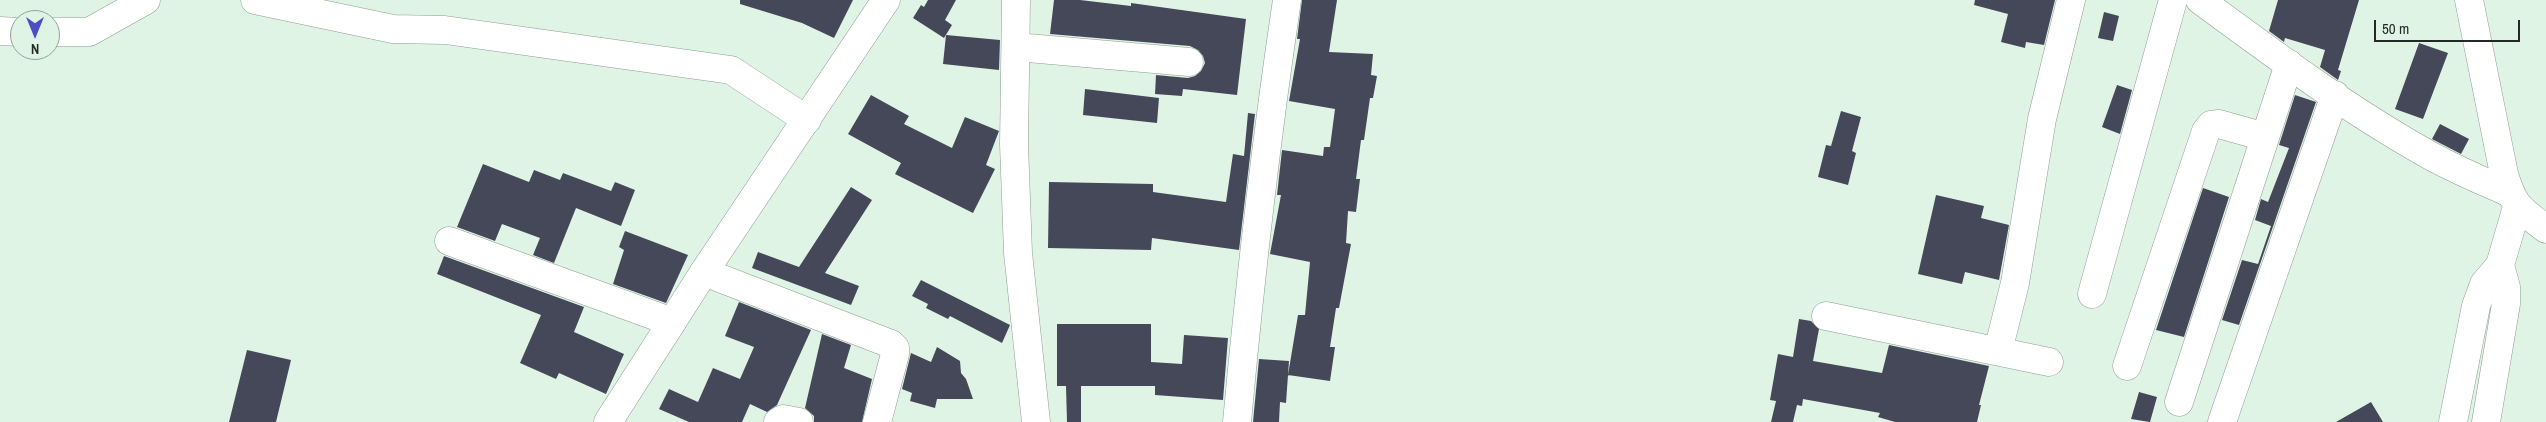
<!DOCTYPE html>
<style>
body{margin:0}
#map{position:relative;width:2546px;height:422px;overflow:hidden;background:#e0f4e5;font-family:"Archivo Narrow",sans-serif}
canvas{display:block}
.north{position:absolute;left:10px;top:10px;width:50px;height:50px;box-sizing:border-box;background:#e0f4e5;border:1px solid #94a398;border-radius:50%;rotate:180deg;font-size:14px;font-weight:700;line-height:20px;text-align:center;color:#232a25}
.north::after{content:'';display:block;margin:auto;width:18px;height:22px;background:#4e4dc4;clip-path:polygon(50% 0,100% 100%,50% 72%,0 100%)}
.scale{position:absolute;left:2374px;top:20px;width:146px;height:22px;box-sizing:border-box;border:2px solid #232a25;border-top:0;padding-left:6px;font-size:15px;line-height:18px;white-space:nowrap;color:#232a25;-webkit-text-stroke:4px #e0f4e5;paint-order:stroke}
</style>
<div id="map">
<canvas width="2546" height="422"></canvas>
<div class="north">N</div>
<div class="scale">50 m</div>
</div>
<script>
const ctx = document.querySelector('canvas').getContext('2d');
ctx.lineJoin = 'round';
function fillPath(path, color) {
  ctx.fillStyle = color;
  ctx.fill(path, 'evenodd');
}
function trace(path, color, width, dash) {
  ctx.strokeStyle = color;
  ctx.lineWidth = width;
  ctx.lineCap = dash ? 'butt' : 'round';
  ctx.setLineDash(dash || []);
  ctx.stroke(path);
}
const building = new Path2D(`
 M740,0H853L834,38L802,23L740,4Z
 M928,0H956L945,20L952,25L944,38L913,18L921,5L924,7Z
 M1054,0H1080L1131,6V3L1246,19L1237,95L1183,89L1182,96L1155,94L1156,75L1188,78L1195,76L1201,71L1205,63L1203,56L1198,50L1190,46L1050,34Z
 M1302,0H1337L1329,52L1373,54L1371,75L1377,76L1373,98H1370L1364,140H1361L1356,179H1360L1356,212L1348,211L1346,243L1351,244L1339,308H1336L1330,347H1335L1330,381L1288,375L1298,315H1305L1310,262L1270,254L1281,195H1277L1282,150L1323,156L1324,147H1330L1335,109L1289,101L1300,39H1297Z
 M1975,0H2055L2044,45L2026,42L2025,48L2001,42L2008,14L1974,5Z
 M2278,0H2359L2338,70L2341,71L2338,80L2320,67L2325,50L2285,38L2284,42L2269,31Z
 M2104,12L2119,16L2113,41L2098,38Z
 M946,35L1000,40L999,70L943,64Z
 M2419,43L2448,53L2423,119L2395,109Z
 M2117,85L2132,90L2120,134L2102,127Z
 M1085,89L1159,98L1157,123L1083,115Z
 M871,95L909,116L904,124L952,148L965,117L999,131L986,165L995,169L973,213L895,174L901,163L848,134Z
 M2295,95L2316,102L2239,325L2222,320L2242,260L2258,264L2271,226L2255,220L2261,199L2268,202L2289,148L2279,145Z
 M1841,111L1861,117L1852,151L1856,153L1848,185L1818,177L1826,145L1831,146Z
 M1248,113L1255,114L1239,250L1152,238L1151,250L1048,248L1049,182L1153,184V192L1226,202L1233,154L1244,156Z
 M2440,124L2469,139L2461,154L2432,139Z
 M483,164L529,182L534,170L560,180L563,173L611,191L615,182L635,190L621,226L576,208L554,263L533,255L540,238L502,224L495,241L457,227Z
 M851,187L872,200L825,273L859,286L851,305L752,268L758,252L799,267Z
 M2203,188L2229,197L2184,337L2156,330Z
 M1936,195L1984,206L1981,218L2009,225L1999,280L1965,272L1962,284L1918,274Z
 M625,231L688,255L666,303L613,284L624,250L619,247Z
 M444,256L584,307L574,332L624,354L606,394L559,373L556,379L520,363L541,315L437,274Z
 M921,280L1010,325L1002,343L950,316L948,319L926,308L928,304L912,296Z
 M739,302L811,330L777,405L767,412L750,404L742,422H689L659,409L669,389L698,402L713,368L740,379L754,347L725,336Z
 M1799,319L1811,321L1819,329L1813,361L1882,373L1889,345L1989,366L1979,405H1981L1977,422H1895L1878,417L1880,413L1803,399L1802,406L1797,405L1793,422H1771L1776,401L1770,400L1778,354L1793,357Z
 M1057,324H1151V362L1182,364L1184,335L1228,338L1223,400L1155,395V386H1081V422H1067L1066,386H1057Z
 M822,334L851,345L844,368L872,379L862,422H814V416L805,408Z
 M937,347L960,361L961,373L966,379L973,399H937L935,408L910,401L912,393L902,389L911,353L931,362Z
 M247,350L291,360L276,422H229Z
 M1259,359L1289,361L1286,403L1280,402L1279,422H1253Z
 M2139,392L2157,397L2150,422L2131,419Z
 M2371,402L2383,422H2336Z`);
const minor = new Path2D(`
 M255,0L393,29L445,30L731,70L807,120
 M1016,0L1014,144L1018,253L1036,422
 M2200,0C2272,53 2346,108 2424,152C2451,168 2481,180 2510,193
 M0,31L20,32
 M50,32H89L146,0
 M1016,47L1189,62
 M449,241L672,322
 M704,272L891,344L895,348V354L877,422
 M2092,294L2173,0
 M1826,316L2049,362
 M1998,351L2015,283L2042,119L2071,0
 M2127,366L2206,131L2211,125L2219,124L2265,137
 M2179,402L2289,64
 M778,422L783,419L799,422
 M1237,422C1250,281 1266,140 1287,0
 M2222,422L2335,95`);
const major = new Path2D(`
 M2469,0L2504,174C2514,207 2519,208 2546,229
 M608,422L704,272L886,0
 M2453,422L2476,306L2484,284L2500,265L2517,207
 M2486,422L2506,304V287L2500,265`);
fillPath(building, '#454859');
trace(minor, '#8b9e90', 29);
trace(major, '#8b9e90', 29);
trace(minor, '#fff', 28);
trace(major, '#fff', 28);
</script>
